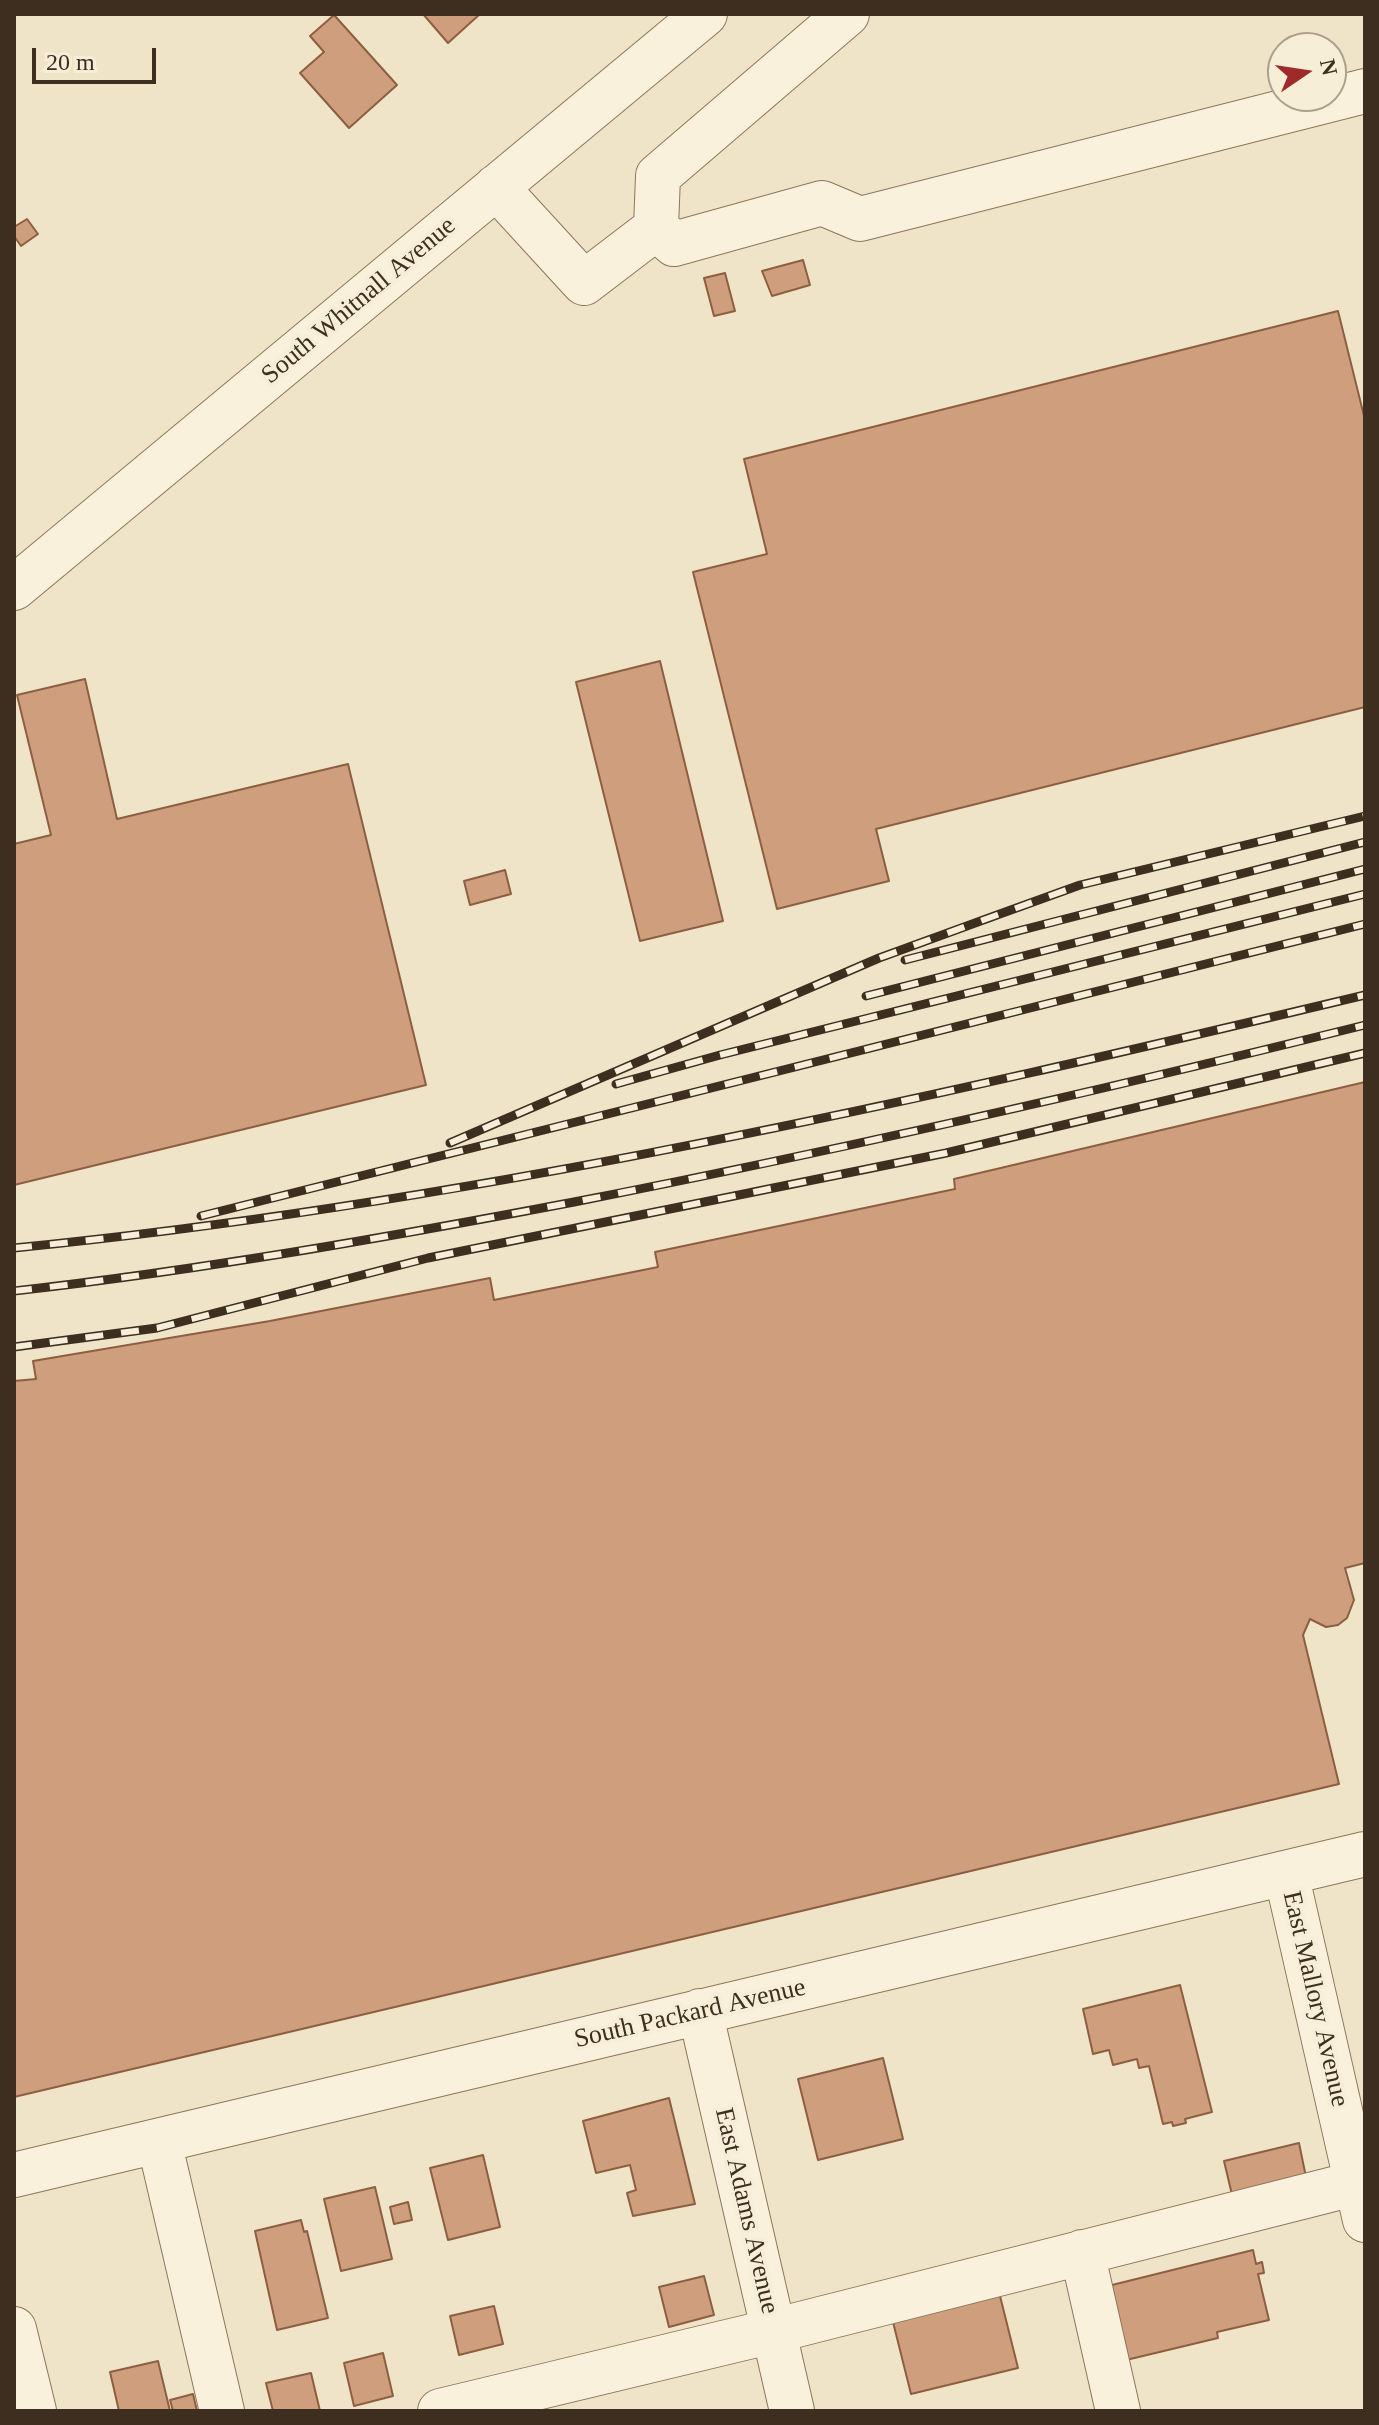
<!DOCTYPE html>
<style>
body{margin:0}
#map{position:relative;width:1379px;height:2425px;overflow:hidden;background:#f0e4c8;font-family:"Times New Roman",serif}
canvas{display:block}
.frame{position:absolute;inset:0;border:16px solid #3d2e20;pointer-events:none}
.north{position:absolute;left:1267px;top:32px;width:80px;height:80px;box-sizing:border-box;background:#f7eed8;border:2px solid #ada18e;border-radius:50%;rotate:77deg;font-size:22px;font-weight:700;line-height:32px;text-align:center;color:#3d2e20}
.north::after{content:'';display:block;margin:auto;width:28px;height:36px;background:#9e2a2b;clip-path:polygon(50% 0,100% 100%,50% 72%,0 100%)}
.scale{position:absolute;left:32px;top:48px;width:124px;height:36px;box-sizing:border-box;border:4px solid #3d2e20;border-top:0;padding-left:10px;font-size:24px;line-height:28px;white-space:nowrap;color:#3d2e20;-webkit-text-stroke:6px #f7eed8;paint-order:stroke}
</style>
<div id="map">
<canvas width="1379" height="2425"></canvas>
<div class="frame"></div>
<div class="north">N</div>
<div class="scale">20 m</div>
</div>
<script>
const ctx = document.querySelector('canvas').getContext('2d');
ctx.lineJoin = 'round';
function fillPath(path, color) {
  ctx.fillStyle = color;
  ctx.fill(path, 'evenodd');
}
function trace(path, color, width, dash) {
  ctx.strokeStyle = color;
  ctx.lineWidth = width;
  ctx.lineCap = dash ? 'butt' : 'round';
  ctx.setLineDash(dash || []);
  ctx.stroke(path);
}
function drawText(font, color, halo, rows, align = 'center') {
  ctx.font = font + ' "Times New Roman",serif';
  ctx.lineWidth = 8;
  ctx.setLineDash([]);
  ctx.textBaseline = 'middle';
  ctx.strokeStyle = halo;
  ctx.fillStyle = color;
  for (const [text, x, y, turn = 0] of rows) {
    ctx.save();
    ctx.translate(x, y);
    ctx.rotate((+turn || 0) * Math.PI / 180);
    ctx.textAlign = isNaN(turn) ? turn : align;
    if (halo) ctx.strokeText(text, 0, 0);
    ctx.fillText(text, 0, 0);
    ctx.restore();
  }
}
const building = new Path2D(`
 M423,14H480L448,43Z
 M334,15L397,85L349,128L300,73L324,52L310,36Z
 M27,219L38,234L21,246L14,236V227Z
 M803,260L810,285L772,296L762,271Z
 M725,273L735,311L714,316L704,278Z
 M1338,311L1365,420V707L876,829L889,881L777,909L693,572L767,554L744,459Z
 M660,661L723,921L640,941L576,682Z
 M85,679L117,819L348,764L426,1085L14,1185V844L51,835L17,695Z
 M505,870L511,894L470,905L464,881Z
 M1365,1082V1563L1345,1568L1354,1600L1347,1618L1338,1625L1326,1627L1310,1619L1303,1635L1339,1784L14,2097V1381L36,1379L33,1361L270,1321L490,1278L494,1300L658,1267L655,1252L955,1189L954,1179Z
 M1180,1985L1212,2112L1185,2119L1186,2123L1173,2126L1172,2122L1163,2124L1149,2066L1139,2068L1137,2059L1113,2065L1109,2050L1093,2054L1083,2009Z
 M883,2058L903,2139L818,2160L798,2079Z
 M669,2098L695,2204L633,2216L627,2193L636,2190L630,2165L596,2173L583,2121Z
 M1299,2143L1307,2182L1233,2199L1224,2161Z
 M483,2155L500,2227L448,2240L430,2168Z
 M375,2187L392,2259L341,2271L324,2199Z
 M408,2202L412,2220L394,2224L390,2207Z
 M301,2220L304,2232L307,2231L328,2318L277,2330L255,2231Z
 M1253,2250L1256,2264L1262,2262L1264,2273L1258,2274L1269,2320L1217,2332L1218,2338L1122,2361L1104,2287Z
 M704,2276L714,2315L669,2327L659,2287Z
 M999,2292L1018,2368L911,2394L892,2318Z
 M494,2306L503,2344L459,2355L450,2316Z
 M383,2353L393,2396L354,2406L344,2363Z
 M158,2361L170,2411H119L110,2372Z
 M311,2373L320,2411H273L266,2383Z
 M193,2394L197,2411H173L170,2400Z`);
const minor = new Path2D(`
 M496,187L584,283L656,228L658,176L847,14
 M656,228L674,244L822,203L860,219L1365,91
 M14,588L705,14
 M1286,1873L1365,2220
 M700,2011L792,2411
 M159,2141L222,2411
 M14,2175L1365,1854
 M1082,2252L1118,2411
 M14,2329L34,2411
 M440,2411L773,2331L1365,2181`);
const rail = new Path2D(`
 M905,960L1365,842
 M866,996L1365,869
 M616,1084L720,1055L1365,894
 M450,1143L879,958L997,915L1080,885L1365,816
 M201,1216L1365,924
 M14,1248C472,1203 918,1101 1365,995
 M14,1291C202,1270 389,1237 574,1202C840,1150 1103,1090 1365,1025
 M14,1347L157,1328L428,1258L946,1153L1365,1053`);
const streetNames = [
 ["South Whitnall Avenue",359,301,-40],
 ["East Mallory Avenue",1315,1999,77],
 ["South Packard Avenue",690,2014,-13],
 ["East Adams Avenue",746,2211,77]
];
fillPath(building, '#cf9f7d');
trace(building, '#8d5f41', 2);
trace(minor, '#8d765c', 46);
trace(minor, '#faf1dc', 44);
trace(rail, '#3d2e20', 9);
trace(rail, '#f7eed8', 6, [18]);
drawText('26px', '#3d2e20', '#f7eed8', streetNames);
</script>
